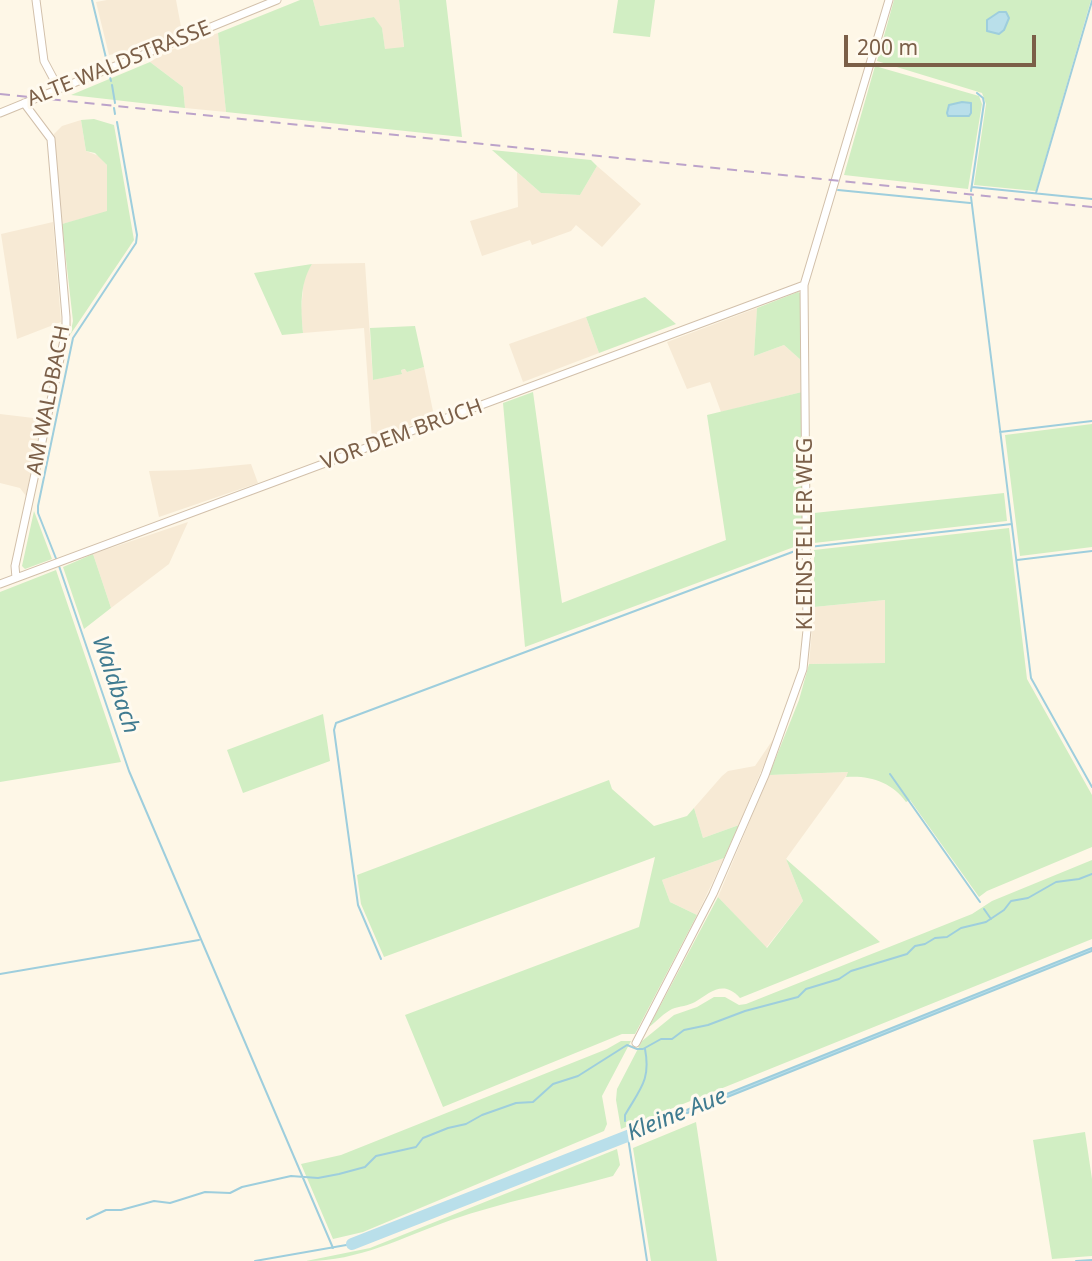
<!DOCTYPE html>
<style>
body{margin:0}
#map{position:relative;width:1092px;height:1261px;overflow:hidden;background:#fef7e7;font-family:"Noto Sans",sans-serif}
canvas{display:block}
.scale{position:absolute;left:844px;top:35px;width:192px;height:32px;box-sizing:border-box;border:4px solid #7b5f48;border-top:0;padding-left:9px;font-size:21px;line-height:24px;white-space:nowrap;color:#7b5f48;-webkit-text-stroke:5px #fffaef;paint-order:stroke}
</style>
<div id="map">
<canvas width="1092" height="1261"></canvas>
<div class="scale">200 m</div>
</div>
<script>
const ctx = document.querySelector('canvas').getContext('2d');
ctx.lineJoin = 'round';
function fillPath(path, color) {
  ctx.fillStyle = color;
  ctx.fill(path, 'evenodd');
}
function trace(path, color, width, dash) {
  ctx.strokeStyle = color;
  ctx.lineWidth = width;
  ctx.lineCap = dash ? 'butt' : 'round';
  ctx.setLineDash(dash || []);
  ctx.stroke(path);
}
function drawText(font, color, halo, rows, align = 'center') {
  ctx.font = font + ' "Noto Sans",sans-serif';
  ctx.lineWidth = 6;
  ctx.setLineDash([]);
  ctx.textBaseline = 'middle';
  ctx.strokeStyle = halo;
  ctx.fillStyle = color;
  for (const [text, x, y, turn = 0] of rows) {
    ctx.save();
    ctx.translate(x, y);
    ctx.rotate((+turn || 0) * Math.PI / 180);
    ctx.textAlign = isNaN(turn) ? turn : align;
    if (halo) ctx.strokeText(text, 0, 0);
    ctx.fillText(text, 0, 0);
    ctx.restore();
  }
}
const residential = new Path2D(`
 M107,0H176L182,32L130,51L109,55L96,2Z
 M313,0H399L404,48L385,50L382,29L374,17L320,26Z
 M218,33L226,112L185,108L183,87L150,62L168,51Z
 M81,120L86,151L99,156L107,165V212L62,224L54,134L62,126Z
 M597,166L641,204L602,247L576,225L571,231L532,245L530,240L482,256L470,221L518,207L517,172L541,193L580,195Z
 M53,222L61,322L17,339L1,234Z
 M365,263L373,380L402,373L401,370L406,369L407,372L424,367L434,416L372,440L364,328L303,333L301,311L304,277L312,264Z
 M757,308L754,356L784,345L802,361V392L721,412L710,382L687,389L667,342Z
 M586,317L599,353L523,382L509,344Z
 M0,414L42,419L26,496L20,488L0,483Z
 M251,464L258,483L159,517L149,471L188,470Z
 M188,522L169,564L111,608L93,554Z
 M885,600V663L809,664L814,607Z
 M776,735L739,825L703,838L694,808L722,776L728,771L755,766Z
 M849,772L786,859L803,901L766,948L718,897L769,775Z
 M724,858L697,915L670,902L662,880Z`);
const green = new Path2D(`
 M300,0H313L320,26L374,17L382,28L385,49L404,47L399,0H446L462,137L226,112L218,33Z
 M618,0H655L650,37L613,33Z
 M894,0H1091L1036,191L974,185L986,104L982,93L877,61Z
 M150,62L183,87L185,108L71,95Z
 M875,66L979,96L982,104L968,189L844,175Z
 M94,119L114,125L134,240L70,335L73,321L62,224L107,211V165L95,153L86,151L81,120Z
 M492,150L591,160L597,166L580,195L541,193Z
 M312,264C299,285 301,309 303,333L282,335L254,273Z
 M798,292L802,294V361L784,345L754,356L757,308Z
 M645,297L676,324L599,353L586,317Z
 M415,326L424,367L407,372L405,369L401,370L402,374L373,380L370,328Z
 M533,392L562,603L726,540L707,415L802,392V544L525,647L503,403Z
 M1092,424V547L1020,556L1005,435Z
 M1004,493L1007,521L814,543V513Z
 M34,511L52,559L25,569L22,566Z
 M1009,528L1027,679L1092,795V847L987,891L979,897L910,800L906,802C892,782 869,775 846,777L848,772L769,775L799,700L809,664L885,663V600L814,607V550Z
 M93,554L111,608L84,629L63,567Z
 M56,570L121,762L0,782V592Z
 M323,714L330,761L243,793L227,750Z
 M609,780L612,789L654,826L687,816L694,808L703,838L739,825L724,858L662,880L670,902L697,915L635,1034H622L443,1107L405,1015L639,927L655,857L384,957L361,904L357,875Z
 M786,859L880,942L740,998C723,979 710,993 695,1002C688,1006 680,1006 672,1009C664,1013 657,1021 649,1027L718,897L767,948L803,901Z
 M1092,860V939L621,1129L616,1100L617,1089L642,1041L674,1015L697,1007L714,997H725L739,1005L746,1004L972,914L992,901Z
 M621,1041H631L602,1096L607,1124L604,1131L363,1232L333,1239L301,1164L341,1155L607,1049Z
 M696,1122L717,1261H651L633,1148Z
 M1085,1132L1092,1179V1256L1052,1259L1033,1140Z
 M617,1149L620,1165L613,1176C559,1191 503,1202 451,1220C400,1238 360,1261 306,1261L370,1248Z`);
const water = new Path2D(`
 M999,12H1006L1009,18L1004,30L999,34L987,31V20Z
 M962,102L971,103V113L969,116H948L947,113L949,105Z
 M1092,948V951L620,1140L619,1137Z`);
const stream = new Path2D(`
 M92,0L106,58
 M110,77L111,81
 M112,85L115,103
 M114,108L115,114
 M972,187L1092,199
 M838,190L970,203
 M971,191L984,103L983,98L977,93
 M1036,193L1092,1
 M971,197L1031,678L1092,787
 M1000,432L1092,421
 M809,547L1012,524
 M1017,560L1092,551
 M57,561L38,513V506L73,338L136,243L137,235L117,122
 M59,566L129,771L333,1248
 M890,774L980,902
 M984,909L991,919
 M381,959L358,905L334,730L336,723L803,548
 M0,974L199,940
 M625,1121V1115C640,1089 651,1080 645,1049
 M627,1131L647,1261
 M87,1219L106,1210H121L154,1201L170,1203L205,1192L230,1193L242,1187L291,1176L318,1178L339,1174L365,1167L376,1156L416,1147L423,1138L448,1128L466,1124L482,1115L516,1103L533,1102L553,1084L578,1076L627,1045L637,1049H643L661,1039H672L684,1030L708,1025L745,1011L798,997L806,989L839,979L851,971L907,954L915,946L925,944L935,938L947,937L961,928L986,922L1004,910L1011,901L1028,898L1056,882L1079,879L1092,874
 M255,1261L352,1244
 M1076,1261L1092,1260`);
const river = new Path2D(`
 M352,1244L635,1133`);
const minor = new Path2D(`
 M36,0L44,61L59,89
 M0,113L277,0
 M16,578L15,566L66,331V317L51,139L24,103
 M0,584L804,285
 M636,1043L713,894L765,775L803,669L807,630L804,285L889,0`);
const rail = new Path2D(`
 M0,94L1092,207`);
const streetNames = [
 ["ALTE WALDSTRASSE",119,64,-22],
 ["AM WALDBACH",49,400,-79],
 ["VOR DEM BRUCH",402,435,-20],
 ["KLEINSTELLER WEG",806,534,-90]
];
const waterNames = [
 ["Waldbach",115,685,71],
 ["Kleine Aue",677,1115,-22]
];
fillPath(residential, '#f7ead5');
fillPath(green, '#d1eec3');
fillPath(water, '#b9dfea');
trace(water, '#9ecedd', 2);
trace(stream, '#9ecedd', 2);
trace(river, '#b9dfea', 12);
trace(minor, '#d2c0ab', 9);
trace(minor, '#fff', 7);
trace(rail, '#bca3ca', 2, [10, 7]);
drawText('21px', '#7b5f48', '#fffaef', streetNames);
drawText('italic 23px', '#407b90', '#fffaef', waterNames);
</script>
